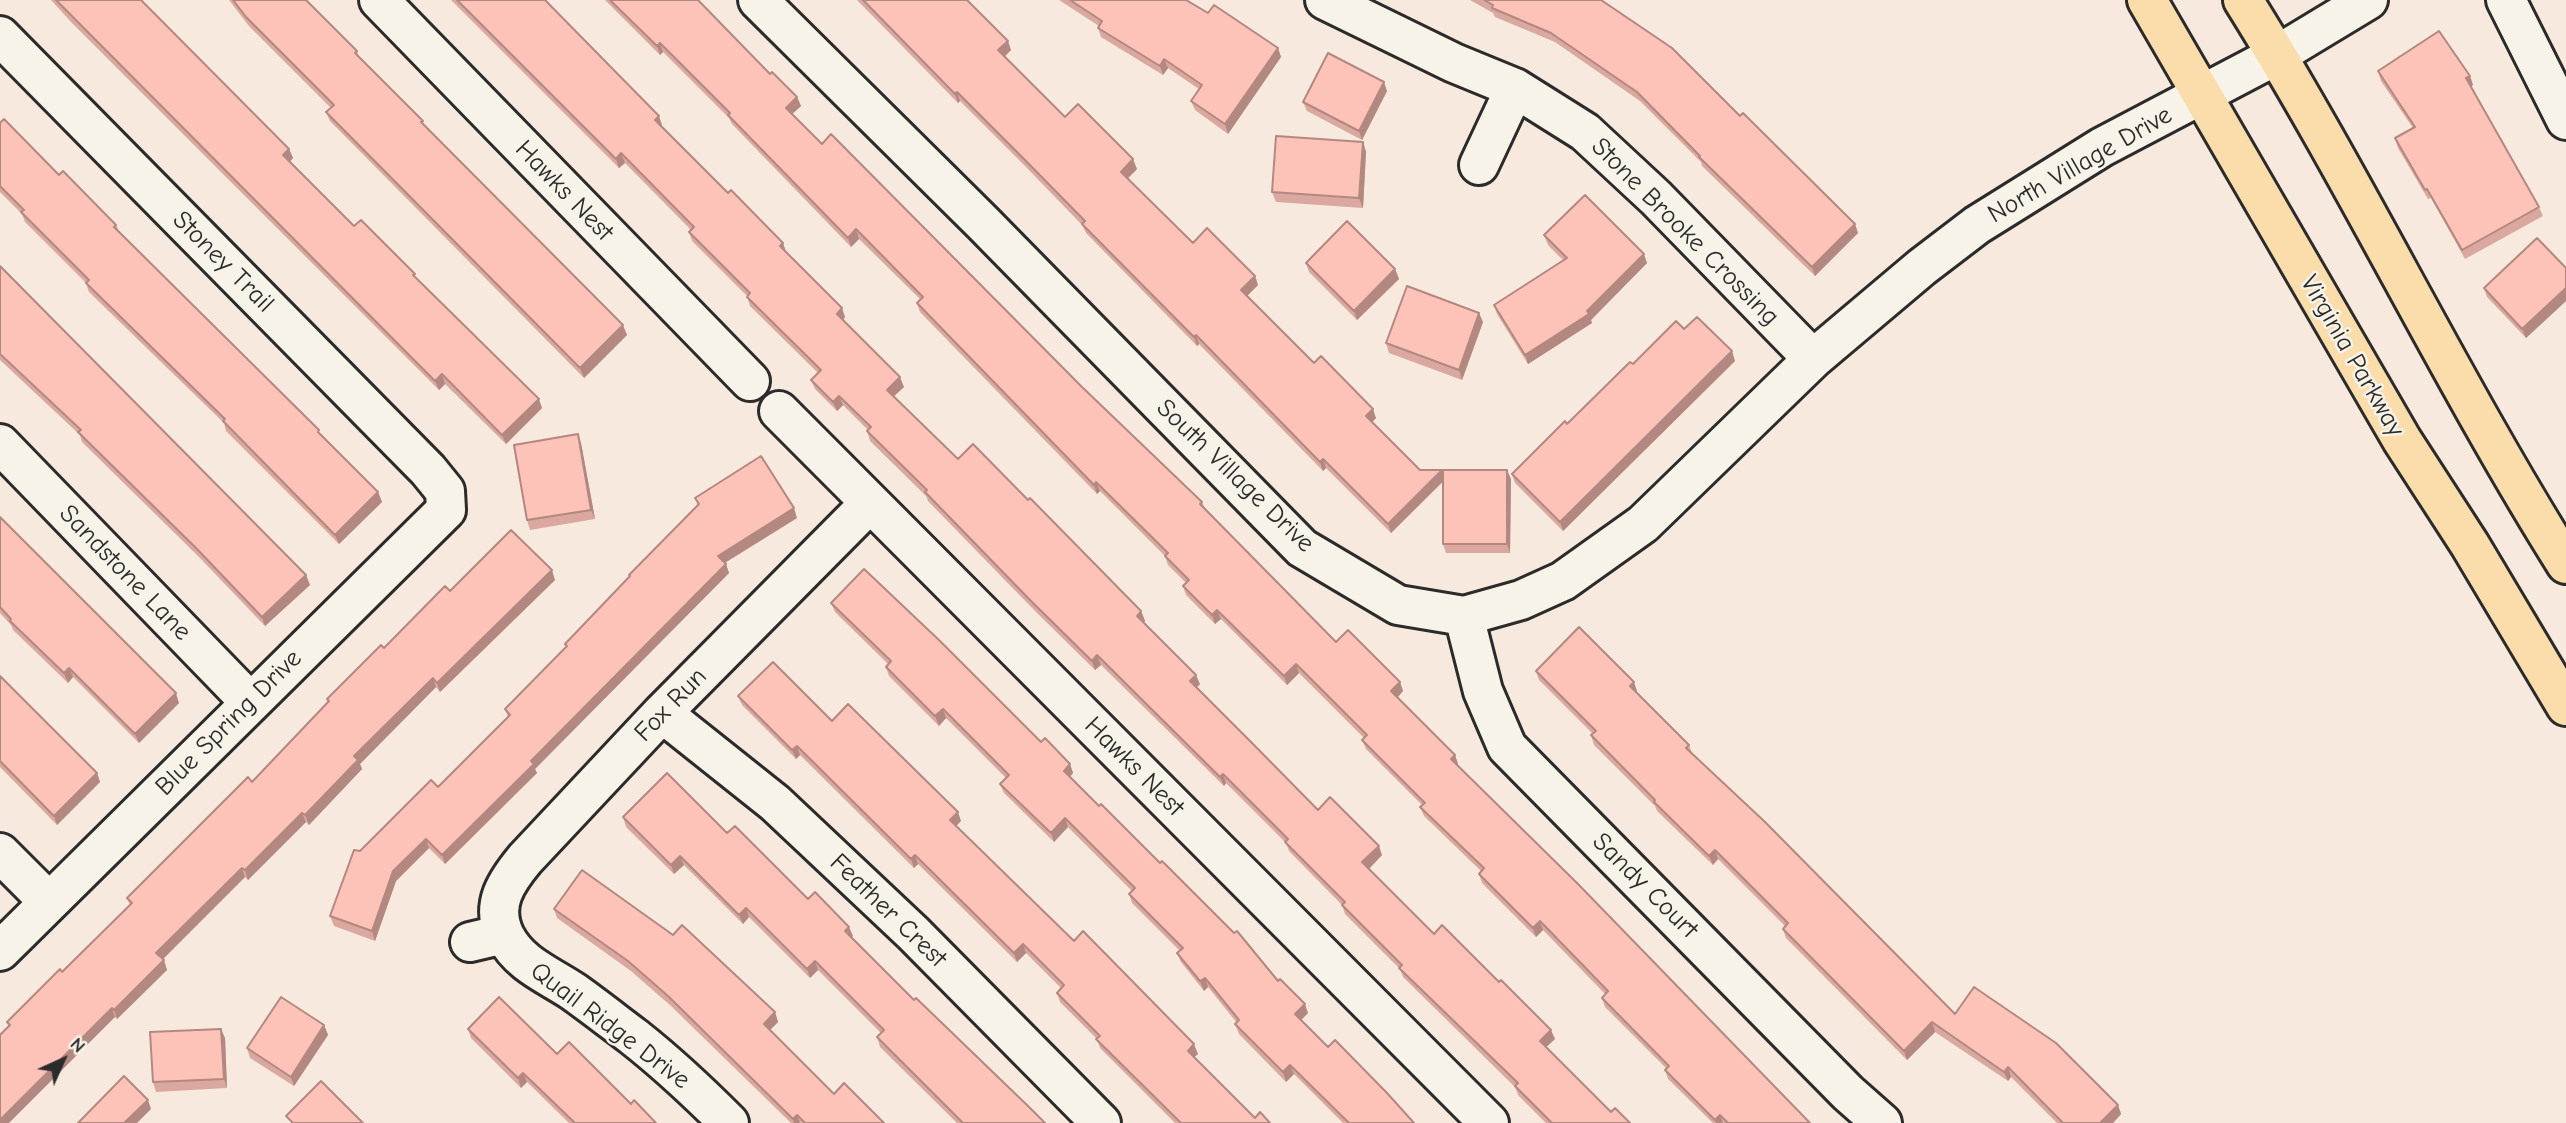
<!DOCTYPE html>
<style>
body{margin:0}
#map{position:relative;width:2566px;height:1123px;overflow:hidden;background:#f8e9de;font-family:"Comic Neue",sans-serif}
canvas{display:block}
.north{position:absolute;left:28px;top:1025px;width:70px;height:70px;-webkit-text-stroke:5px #f7f3e8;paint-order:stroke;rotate:45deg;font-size:19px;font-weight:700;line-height:28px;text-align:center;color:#2b2b2b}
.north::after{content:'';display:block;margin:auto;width:24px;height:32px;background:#2b2b2b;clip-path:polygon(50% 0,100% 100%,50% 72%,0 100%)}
</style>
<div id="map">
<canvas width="2566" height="1123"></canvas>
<div class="north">N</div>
</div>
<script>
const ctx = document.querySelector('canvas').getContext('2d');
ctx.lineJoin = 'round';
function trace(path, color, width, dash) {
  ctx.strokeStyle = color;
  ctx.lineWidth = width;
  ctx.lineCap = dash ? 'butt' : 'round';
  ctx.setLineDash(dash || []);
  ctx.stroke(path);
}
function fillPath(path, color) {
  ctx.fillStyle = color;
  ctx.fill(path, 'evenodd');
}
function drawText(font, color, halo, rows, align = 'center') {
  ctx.font = font + ' "Comic Neue",sans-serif';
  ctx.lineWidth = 5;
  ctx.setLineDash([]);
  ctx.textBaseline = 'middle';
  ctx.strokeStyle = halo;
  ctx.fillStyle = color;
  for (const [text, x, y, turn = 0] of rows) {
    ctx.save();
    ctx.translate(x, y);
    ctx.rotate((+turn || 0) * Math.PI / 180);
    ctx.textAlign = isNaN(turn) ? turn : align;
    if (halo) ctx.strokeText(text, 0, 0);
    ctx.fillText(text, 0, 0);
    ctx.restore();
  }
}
const minor = new Path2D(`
 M379,0L750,381
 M758,0L983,223L1302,548L1398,605L1464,616L1521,600L1563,581L1643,524L1813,359L1922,267L1977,225L2102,147L2277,55L2368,0
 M1325,0L1454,63L1515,88L1585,132L1656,198L1813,359
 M2506,0L2566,120
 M0,36L428,470L445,491L446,510L0,951
 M1479,165L1515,88
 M779,411L1489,1123
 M0,444L250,702
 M1464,616L1483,691L1507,747L1848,1093L1882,1123
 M662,713L775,803L913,933L1101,1123
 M0,853L49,902
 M470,942L504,934
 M729,1123C699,1093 667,1063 634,1037C614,1022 595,1007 574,992C549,975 520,965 505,936C490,905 506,882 525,859L662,713L870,503`);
const major = new Path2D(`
 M2147,0L2402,440L2470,545L2566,706
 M2243,0C2358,184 2451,381 2566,564`);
const wall = new Path2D(`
 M51,0H141L289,149L293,158L290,162L354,226L417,279L542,408L506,444L445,384L439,390L72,23Z
 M229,0H306L357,51L359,57L627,335L584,378L330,121L326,112L331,108L249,26Z
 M451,0H545L662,125L661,126L728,193L783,243L786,252L845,317L843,320L904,387L894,396L958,459L1141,611L1145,621L1144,622L1200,684L1197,687L1318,810L1382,855L1369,869L1434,934L1555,1039L1546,1047L1611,1112L1630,1123H1546L1518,1095L1515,1087L1403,977L1400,969L1345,914L1342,905L1289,851L1286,843L1226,783L1224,786L1101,665L1095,670L1035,611L928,501L926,496L870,441L867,431L868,430L843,405L837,411L815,389L811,380L818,373L750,306L747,296L692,241L689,232L691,230L625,163L619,168Z
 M605,0H698L770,74L797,97L801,106L792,114L822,144L1082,387L1202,502L1205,508L1336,642L1400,682L1403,691L1398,697L1455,755L1458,764L1457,765L1810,1123H1713L1668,1079L1665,1070L1666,1068L1605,1007L1602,998L1605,994L1543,930L1536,937L1482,883L1479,874L1481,871L1424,816L1420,807L1422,805L1366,749L1362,740L1364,738L1299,673L1287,685L1221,619L1215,624L1186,595L1183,586L1186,583L1168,565L1165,556L1100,491L1097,494L920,312L917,303L920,299L859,239L851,247L732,124L729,118L663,52L660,55Z
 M857,0H967L1011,50L1005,56L1065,117L1137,169L1128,178L1193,243L1255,276L1258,285L1247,296L1314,363L1376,418L1372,422L1420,470L1511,479L1510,553H1446L1443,544V482L1391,533L1326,468L1323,471L1199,344L1197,346L1086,233L1082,225L1027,168L960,101L958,103Z
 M1059,0H1186L1208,13L1278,48L1281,57L1228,134L1195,110L1191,101L1199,89L1168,68L1163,75L1101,37L1098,28L1099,26Z
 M1470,0H1601L1740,116L1855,224L1858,233L1815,276L1702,166L1701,162L1640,101L1555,42L1495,17L1493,13Z
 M2378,71L2470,76L2473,85L2471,86L2539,207L2543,216L2465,259L2431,198L2428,199L2398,148L2395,138L2413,128L2381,81Z
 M1387,91L1362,140L1307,111L1303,102Z
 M0,123L116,225L119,231L378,492L382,502L339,544L226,431L224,423L89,292L86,283L25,222L22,214L0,192Z
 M1363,142L1366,152L1363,208L1276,202L1272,192Z
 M1544,235L1647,263L1591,320L1592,323L1528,364L1497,314L1494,305L1563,260L1548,245Z
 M1306,263L1395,269L1399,279L1357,320L1309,272Z
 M0,266L306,575L310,585L265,626L199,557L82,442L80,435L0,360Z
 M2566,268V301L2526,338L2487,297L2484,288Z
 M1483,322L1462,380L1389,353L1386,343Z
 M1684,329L1735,361L1563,531L1515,483L1512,474L1633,364Z
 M581,443L595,519L530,530L527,520Z
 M695,498L797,518L725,563L729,573L535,769L537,773L445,864L429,848L396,881L375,941L334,926L330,916L360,851L438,787L508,717L505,709L566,647L565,644L629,577V575L698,506Z
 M0,517L179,703L139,743L73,677L68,683L13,630L11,625L0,613Z
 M555,580L440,692L436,687L360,764L362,769L309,825L306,822L248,880L245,877L163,959L167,970L117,1019L115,1017L8,1026L7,1022L62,972L130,905L127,898L252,782L328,703L327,699L384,648L450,591Z
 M831,603L1041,742L1070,764L1073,773L1070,777L1278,981L1308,1013L1301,1020L1328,1047L1414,1123H1343L1294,1074L1286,1082L1239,1034L1235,1024L1237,1023L1208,987L1204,991L1181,962L1177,953L1180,951L1132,903L1129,894L1132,891L1068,827L1054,842L1004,793L1000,784L1006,778L946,718L939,726L889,676L886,667L888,664L835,612Z
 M1536,671L1637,691L1636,692L1689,745L1692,753L1955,1014L2118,1105L2121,1114L2113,1123H2057L2011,1077L2008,1081L1935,1032L1907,1060L1786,938L1783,929L1785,926L1718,859L1713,865L1657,811L1655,806L1594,745L1591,735L1593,734L1539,680Z
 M0,676L97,773L100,782L57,825L0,767Z
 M738,696L832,721L961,821L956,826L1074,941L1198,1054L1194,1057L1255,1118L1270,1123H1175L1100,1048L1097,1039L1060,1002L1057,993L1061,988L1026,953L1017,962L918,864L914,868L800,755L796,759L742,705Z
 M623,817L727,833L853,936L852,937L914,1000L1045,1123H957L880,1047L877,1037L881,1033L818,970L810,978L749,917L743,924L684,865L674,874L626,827Z
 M554,909L775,1012L778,1022L770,1030L834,1094L884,1123H791L671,1006L631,971L557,918Z
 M324,1025L328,1035L294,1086L250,1058L247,1048Z
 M468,1029L557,1054L631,1104L656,1123H569L527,1082L521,1088L471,1038Z
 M225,1038L227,1088L156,1092L153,1082Z`);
const shadedWall = new Path2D(`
 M1008,41L1011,50L1002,59L998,50Z
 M660,43L663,52L660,55L657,46Z
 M1278,48L1281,57L1228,134L1225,124Z
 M1164,59L1168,68L1163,75L1160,66Z
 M2470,76L2473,85L2470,87L2466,78Z
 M1384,82L1387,91L1362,140L1359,131Z
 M957,92L960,101L958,103L955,94Z
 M797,97L801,106L789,117L786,108Z
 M659,116L662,125L658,129L655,120Z
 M1363,142L1366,152L1363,208L1359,198Z
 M289,149L293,158L287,164L283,155Z
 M621,153L625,163L619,168L616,159Z
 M1133,159L1137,169L1125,181L1121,172Z
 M1855,224L1858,233L1815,276L1812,267Z
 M856,229L859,239L851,247L848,238Z
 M783,243L786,252L783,255L780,246Z
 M1644,254L1647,263L1591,320L1592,323L1528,364L1525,355L1587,311Z
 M1395,269L1399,279L1357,320L1354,311Z
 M1255,276L1258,285L1244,299L1241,290Z
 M2566,288V301L2526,338L2522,329Z
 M842,308L845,317L840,323L837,314Z
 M1479,313L1483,322L1462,380L1459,370Z
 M623,325L627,335L584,378L580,368Z
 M1196,335L1199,344L1197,346L1194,337Z
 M1732,351L1735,361L1563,531L1560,522Z
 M442,374L445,384L439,390L435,381Z
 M900,377L904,387L891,399L887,390Z
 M839,396L843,405L837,411L833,402Z
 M539,399L542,408L506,444L502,435Z
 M1373,409L1376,418L1369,425L1366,416Z
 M578,434L581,443L595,519L591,510Z
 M1323,459L1326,468L1323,471L1320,462Z
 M1442,470L1445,479L1391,533L1388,524Z
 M1507,470L1511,479L1510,553L1507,544Z
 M1096,482L1100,491L1097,494L1094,485Z
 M378,492L382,502L339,544L335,535Z
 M794,508L797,518L721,565L718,556Z
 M726,564L729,573L535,769L537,773L445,864L442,855L531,761Z
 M552,570L555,580L440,692L437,683Z
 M306,575L310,585L265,626L262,617Z
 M1217,610L1221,619L1215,624L1212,615Z
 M1141,611L1145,621L1141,625L1137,616Z
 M1097,655L1101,665L1095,670L1092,661Z
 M1296,664L1299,673L1287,685L1284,676Z
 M69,668L73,677L68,683L64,673Z
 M1196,675L1200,684L1194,690L1190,681Z
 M433,678L436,687L360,764L362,769L309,825L305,815L354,756Z
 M1400,682L1403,691L1395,700L1391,691Z
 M1634,682L1637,691L1633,695L1630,686Z
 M176,693L179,703L139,743L135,734Z
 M943,709L946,718L939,726L935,716Z
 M797,746L800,755L796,759L792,750Z
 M1455,755L1458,764L1454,768L1451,759Z
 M1070,764L1073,773L1067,780L1064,771Z
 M97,773L100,782L57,825L54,816Z
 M1223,774L1226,783L1224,786L1220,777Z
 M958,812L961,821L953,829L950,820Z
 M302,813L306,822L248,880L245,870Z
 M1065,818L1068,827L1054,842L1051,833Z
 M426,839L429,848L396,881L375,941L372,931L393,871Z
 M1379,846L1382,855L1366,872L1362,862Z
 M1715,850L1718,859L1713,865L1709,856Z
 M915,855L918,864L914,868L911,859Z
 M680,856L684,865L674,874L671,865Z
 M242,868L245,877L160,962L156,953Z
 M746,908L749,917L743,924L739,915Z
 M1540,921L1543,930L1536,937L1533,928Z
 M849,927L853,936L849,940L845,931Z
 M1023,944L1026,953L1017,962L1014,953Z
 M164,960L167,970L117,1019L114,1010Z
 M815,961L818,970L810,978L807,969Z
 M1205,978L1208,987L1204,991L1200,981Z
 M1305,1004L1308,1013L1298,1023L1295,1014Z
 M112,1008L115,1017L9,1123H0V1120Z
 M775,1012L778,1022L767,1033L764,1024Z
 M1932,1022L1935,1032L1907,1060L1904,1051Z
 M324,1025L328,1035L294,1086L291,1077Z
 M221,1029L225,1038L227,1088L224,1079Z
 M1551,1030L1555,1039L1543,1050L1540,1041Z
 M1194,1044L1198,1054L1191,1060L1188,1051Z
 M1290,1065L1294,1074L1286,1082L1283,1072Z
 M2008,1067L2011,1077L2008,1081L2004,1072Z
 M523,1073L527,1082L521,1088L518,1078Z
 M148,1100L151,1109L137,1123H124Z
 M2118,1105L2121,1114L2113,1123H2100Z
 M797,1115L800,1123H794L793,1119Z
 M1720,1115L1723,1123H1716L1715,1120Z`);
const building = new Path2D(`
 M56,0H141L289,149L283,155L354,226L361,220L415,274L413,275L539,399L502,435L442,374L435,381Z
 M233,0H306L357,51L355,53L423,121L421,122L623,325L580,368L326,112L334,105L246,17Z
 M457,0H545L659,116L655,120L728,193L731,190L783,243L780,246L842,308L837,314L900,377L887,390L958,459L973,444L1028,500L1030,498L1141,611L1137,616L1196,675L1190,681L1253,744L1318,810L1330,797L1379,846L1362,862L1434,934L1442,925L1499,982L1501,980L1551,1030L1540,1041L1611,1112L1615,1108L1630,1123H1552L1515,1086L1518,1083L1399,968L1402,965L1342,905L1345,902L1285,842L1288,839L1223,774L1220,777L1097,655L1092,661L1031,601L925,492L927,490L867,431L871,427L839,396L833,402L811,380L821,370L747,297L750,293L689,232L694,227L621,153L616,159Z
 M610,0H698L770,74L772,72L797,97L786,108L822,144L831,134L1082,387L1202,502L1200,504L1336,642L1348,630L1400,682L1391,691L1455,755L1451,759L1578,884L1810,1123H1728L1720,1115L1715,1120L1665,1070L1669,1066L1602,998L1608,991L1540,921L1533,928L1479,874L1484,868L1420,807L1425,803L1362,740L1367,735L1296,664L1284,676L1217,610L1212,615L1183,586L1189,580L1165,556L1168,553L1096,482L1094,485L917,303L923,297L856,229L848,238L728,115L730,113L660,43L657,46Z
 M863,0H967L1008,41L998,50L1065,117L1078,104L1133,159L1121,172L1193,243L1207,228L1255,276L1241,290L1314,363L1321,356L1373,409L1366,416L1420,470H1442L1388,524L1323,459L1320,462L1196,335L1194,337L1082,224L1085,221L1023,158L957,92L955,94Z
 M1070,0H1186L1208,13L1214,5L1278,48L1225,124L1191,101L1202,85L1164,59L1160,66L1098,28L1102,21Z
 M1484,0H1601L1672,48L1740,116L1743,113L1855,224L1812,267L1699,157L1700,156L1637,92L1551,33L1492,8L1493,5Z
 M2439,31L2470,76L2466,78L2539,207L2462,250L2427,189L2425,190L2395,138L2415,127L2378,71Z
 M1328,53L1384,82L1359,131L1303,102Z
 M4,119L59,175L63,171L116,225L114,227L319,430L318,432L378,492L335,535L223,421L225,419L86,283L89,280L21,212L24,210L0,186V123Z
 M1276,136L1363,142L1359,198L1272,192Z
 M1585,195L1644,254L1587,311L1589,314L1525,355L1494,305L1567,258L1544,235Z
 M1347,221L1395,269L1354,311L1306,263Z
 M2537,238L2566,268V288L2522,329L2484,288Z
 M0,266L306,575L262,617L196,548L78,432L81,430L0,354Z
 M1407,286L1479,313L1459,370L1386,343Z
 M1697,317L1732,351L1560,522L1512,474L1565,421L1567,424L1630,362L1633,364L1676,321L1684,329Z
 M578,434L591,510L527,520L514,445Z
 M761,456L794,508L718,556L726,564L531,761L534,764L442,855L426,839L393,871L372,931L330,916L354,850L360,851L431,780L438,787L510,715L505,709L567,646L565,644L630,576L629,575L699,504L695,498Z
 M1443,470H1507V544H1443Z
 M0,517L176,693L135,734L69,668L64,673L10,621L11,619L0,607Z
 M511,530L552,570L437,683L433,678L354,756L358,760L305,815L302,813L245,870L242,868L156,953L164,960L114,1010L112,1008L0,1120V1035L10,1025L7,1022L60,969L62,972L132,903L127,898L248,777L252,782L329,701L327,699L381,645L384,648L445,586L450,591Z
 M864,569L940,641L1041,742L1045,738L1070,764L1064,771L1099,806L1101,804L1160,863L1162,861L1234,933L1237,931L1278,981L1280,979L1305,1004L1295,1014L1328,1047L1335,1040L1387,1093L1414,1123H1349L1290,1065L1283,1072L1235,1024L1239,1020L1205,978L1200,981L1177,953L1183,948L1129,894L1135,888L1065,818L1051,833L1000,784L1009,775L943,709L935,716L886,667L891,661L831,603Z
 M1579,627L1634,682L1630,686L1689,745L1686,748L1764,821L1955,1014L1974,987L2056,1043L2118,1105L2100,1123H2063L2008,1067L2004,1072L1932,1022L1904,1051L1783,929L1788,923L1715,850L1709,856L1654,802L1655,800L1591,735L1596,731L1536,671Z
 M773,662L832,721L848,704L958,812L950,820L1074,941L1083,931L1194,1044L1188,1051L1255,1118L1260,1112L1270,1123H1181L1096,1039L1100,1036L1057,993L1064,985L1023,944L1014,953L915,855L911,859L797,746L792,750L738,696Z
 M0,676L97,773L54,816L0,761Z
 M667,773L727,833L735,826L808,899L815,892L849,927L845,931L914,1000L916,998L1028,1106L1045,1123H963L877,1037L884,1030L815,961L807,969L746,908L739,915L680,856L671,865L623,817Z
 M582,870L673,935L682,925L775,1012L764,1024L834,1094L844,1083L884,1123H805L797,1115L793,1119L668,996L628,961L554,909Z
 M281,997L324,1025L291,1077L247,1048Z
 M499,997L557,1054L569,1042L631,1104L634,1100L656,1123H575L523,1073L518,1078L468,1029Z
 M221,1029L224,1079L153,1082L150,1032Z
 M124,1076L148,1100L124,1123H78Z
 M321,1081L363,1123H293L286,1116Z`);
const streetNames = [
 ["North Village Drive",2080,165,-30],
 ["Hawks Nest",564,191,46],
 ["Stone Brooke Crossing",1685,232,45],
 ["Stoney Trail",223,262,45],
 ["Virginia Parkway",2352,356,60],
 ["South Village Drive",1235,476,44],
 ["Sandstone Lane",125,573,46],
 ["Fox Run",671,705,-46],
 ["Blue Spring Drive",229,723,-45],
 ["Hawks Nest",1134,767,45],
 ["Sandy Court",1645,886,45],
 ["Feather Crest",888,911,44],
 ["Quail Ridge Drive",610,1026,37]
];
trace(minor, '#2b2b2b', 44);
trace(major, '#2b2b2b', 44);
trace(minor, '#f7f3e8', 38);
trace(major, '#faddab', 38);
fillPath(wall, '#daa89e');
fillPath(shadedWall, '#b28881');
fillPath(building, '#fec3b8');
trace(building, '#b28881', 2);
drawText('26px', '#2b2b2b', '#f7f3e8', streetNames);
</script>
